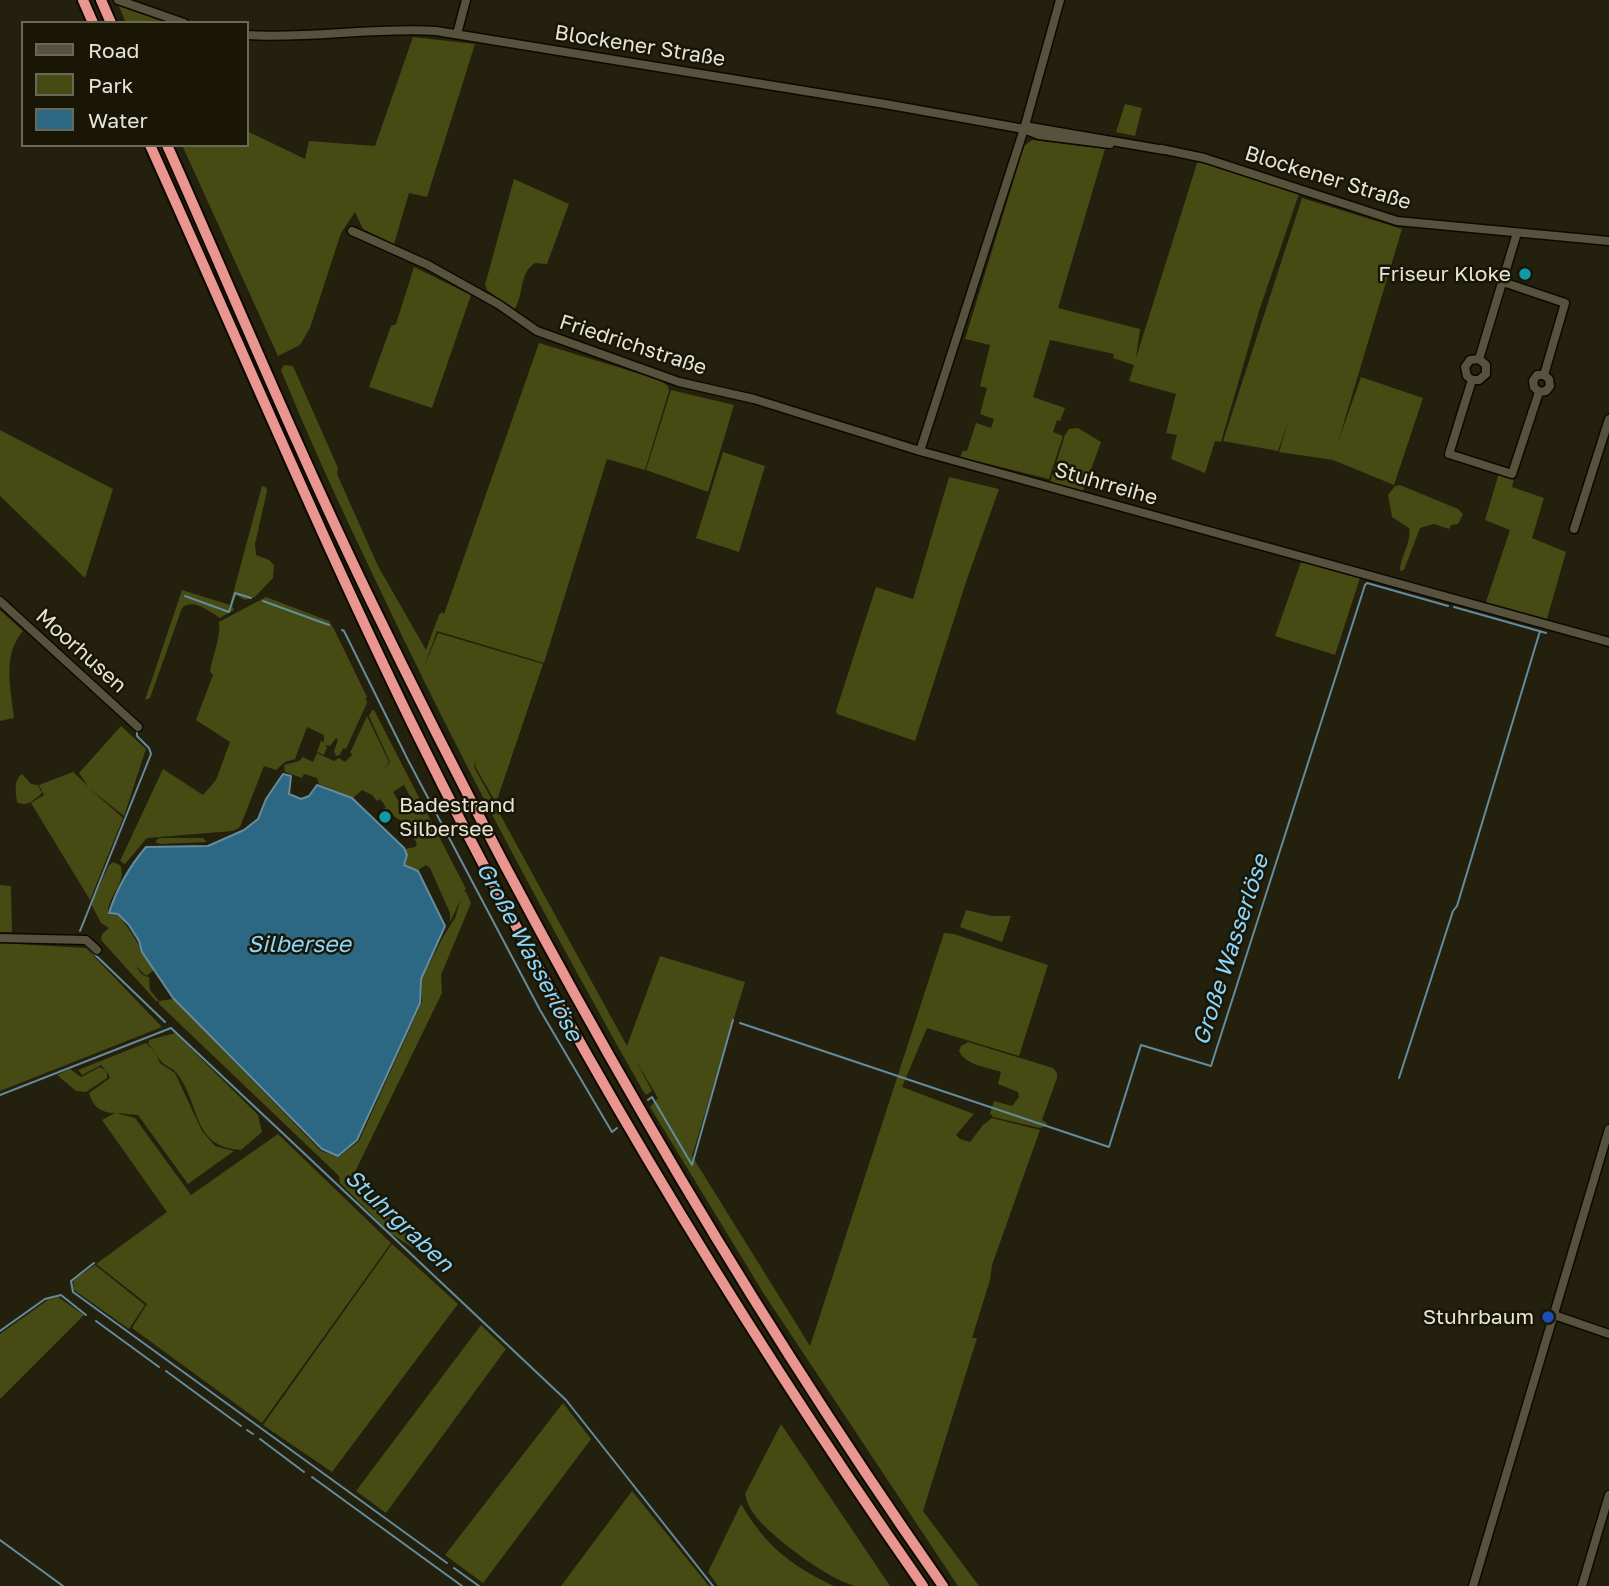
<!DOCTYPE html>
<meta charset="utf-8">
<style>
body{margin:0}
#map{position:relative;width:1609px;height:1586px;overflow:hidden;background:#23200d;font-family:"Golos Text",sans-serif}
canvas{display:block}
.legend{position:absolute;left:21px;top:21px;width:228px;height:126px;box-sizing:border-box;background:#1a1605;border:2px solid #6c6859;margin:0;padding:9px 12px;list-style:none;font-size:21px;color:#e6e4d8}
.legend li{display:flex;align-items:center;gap:14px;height:35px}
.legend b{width:35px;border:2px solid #6c6859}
</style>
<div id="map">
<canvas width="1609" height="1586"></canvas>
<ul class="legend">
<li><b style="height:9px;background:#56523e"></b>Road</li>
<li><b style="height:19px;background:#464a13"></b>Park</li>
<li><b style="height:19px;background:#2c6784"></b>Water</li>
</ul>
</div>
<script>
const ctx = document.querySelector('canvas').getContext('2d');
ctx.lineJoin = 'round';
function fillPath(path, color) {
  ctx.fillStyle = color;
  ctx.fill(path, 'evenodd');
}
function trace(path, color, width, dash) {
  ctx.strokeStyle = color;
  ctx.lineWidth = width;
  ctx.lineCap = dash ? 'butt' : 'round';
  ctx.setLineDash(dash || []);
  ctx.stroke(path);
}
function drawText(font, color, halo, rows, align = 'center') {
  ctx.font = font + ' "Golos Text",sans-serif';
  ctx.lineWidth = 5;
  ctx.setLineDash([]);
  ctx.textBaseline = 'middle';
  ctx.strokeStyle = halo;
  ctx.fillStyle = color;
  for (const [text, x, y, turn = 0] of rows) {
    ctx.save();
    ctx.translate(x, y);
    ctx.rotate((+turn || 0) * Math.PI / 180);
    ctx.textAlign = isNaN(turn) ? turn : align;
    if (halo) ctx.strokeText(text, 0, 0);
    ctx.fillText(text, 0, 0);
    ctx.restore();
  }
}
const green = new Path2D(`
 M118,4L170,23H126Z
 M413,37L475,44L427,197L409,193L394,244L363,229L355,212L341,233L310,328L300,345L278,356L182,145H247V131L305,159L309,141L375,146Z
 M1125,104L1142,108L1135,136L1116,132Z
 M1032,140L1105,149L1058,308L1140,329L1136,358L1198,160L1299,194L1259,311L1221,442L1215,441L1205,473L1171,459L1177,435L1166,433L1176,394L1129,381L1134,365L1113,358L1114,354L1050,340L1033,397L1065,408L1060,421L1057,420L1053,432L1063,436L1049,479L960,457L963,451H967L976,423L991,428L994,419L980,414L987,388L980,386L990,345L965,339L1024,146Z
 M514,179L569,204L547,264L535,263C518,274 525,294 514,310L487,290L485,285Z
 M1302,198L1402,229L1338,442L1361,377L1423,398L1394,485L1333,460L1279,452L1288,422L1278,451L1223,441Z
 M414,267L471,295L432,408L369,387L391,326L396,324Z
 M539,343L660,380L668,386L669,391L645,470L607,459L544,663L437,631L424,667L438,633L543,664L496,803L475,766L477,759L474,767L627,1046L660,956L745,982L692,1156L810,1346L944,933L954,934L1048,965L1019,1056L927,1028L902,1087L974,1114L956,1135L960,1139L970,1142L983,1125L992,1118L1040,1130L992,1265L990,1280L972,1338H977L923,1511L979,1586H958L764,1294L650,1107L658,1098L635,1059L652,1091L646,1095L643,1091C547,921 455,750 372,573C340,506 309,439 281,370L284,365L293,366L338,468L337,474L378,566L426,650L439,615L442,612L444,614Z
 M671,390L734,405L708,492L646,470Z
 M1078,428L1101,442L1083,491L1050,483L1065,435L1069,429Z
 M0,430L113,489L85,578L0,496Z
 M723,452L765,466L739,552L696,538Z
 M1499,473L1514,478L1512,487L1544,498L1532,538L1566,552L1547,619L1486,602L1510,530L1485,520Z
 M949,477L999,489L967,579L915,741L837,714L836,711L876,587L913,599Z
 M1400,485L1458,509L1463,514L1458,524L1451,525L1449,529L1434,524L1420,528L1404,570L1400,571C1400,557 1412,542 1409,528L1392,517L1388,495L1395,486Z
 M262,486L266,487L267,491L255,544L256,555L269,560L274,565L273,578L255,597L245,600L236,595L232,606L234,610L220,618C208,611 194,598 182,608L150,698L145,700L182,590L230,605Z
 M1301,562L1360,578L1335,655L1275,636Z
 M266,597L329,621L333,627L367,697L365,701L367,700V703L346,749L343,748L340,755L336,756L334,751L338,740L336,738L330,746L325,745L327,747L324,755L317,752L321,741L324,742V735L307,727L295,759L285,762L276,770L264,766L240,827L233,831L147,838L125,864L120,861L163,769L203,795L216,780L230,742L196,720L213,675L210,672C212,656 221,639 219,622Z
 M0,610L23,631C2,654 11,690 14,718L0,721Z
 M372,710H374L466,889L464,892H466L471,903L441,975L442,993L351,1180L422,1248L423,1250L419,1252L390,1233L340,1183L339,1176L159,1004V1001H156L101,940L102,934L109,928L101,923L91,904L109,865L113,862L120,865C128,882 107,896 108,914L118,915C133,932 141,951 154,970L146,976L136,966C139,971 143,977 149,977L150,990L159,1001L173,999L321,1151L339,1157L359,1141L422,1002L421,980L443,937L455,918L461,899L450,922V913L430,868L426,865L418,870L404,865L407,855L405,849L415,847L417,844L406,824L383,809L386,807L380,799L377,801L372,795L362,790L353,798L319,784L317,778L304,774L302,778L285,772L284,765L299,761L303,757L313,762L317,753L334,761L339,758L345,762L353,754L350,753L367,716L389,762L381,773L390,762L369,716ZM404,785L413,802L403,808L393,792Z
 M121,726L146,749L124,816L89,788L123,818L90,900L31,803L44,795L39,785L73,772L88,786L79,773Z
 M22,774L31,784L38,785L42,793C34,800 27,808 17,802C16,792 13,781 22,774Z
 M159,838H203L207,842L160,844L155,842Z
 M0,885L11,886L12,932H0Z
 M966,910L992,916H1011L1002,942L960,927Z
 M0,943L86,948L162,1027L0,1091Z
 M175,1033L258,1115L262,1132L241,1150C192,1147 201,1106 178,1075C174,1068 166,1067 161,1061C156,1056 154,1049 148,1044L149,1040Z
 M968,1042L1053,1068L1057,1073V1078L1042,1120L1047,1123L1046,1126L1040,1128L993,1117L990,1113L994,1101L1012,1106L1019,1097L1018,1092L998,1084L1001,1072C987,1067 965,1065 959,1051L961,1046Z
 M146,1043L155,1052L160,1063L175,1073L202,1131L215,1146L234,1151L188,1184L138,1115L116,1113L135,1118L191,1195L278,1134L391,1243L262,1423L132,1328L147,1304L96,1264L167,1212L102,1120L115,1113C101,1113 93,1107 89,1093L110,1078L107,1071V1078L86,1092L76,1091L57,1075L70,1069L81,1077L100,1067L106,1071L101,1065L82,1075L78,1070Z
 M392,1244L458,1304L332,1472L263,1425Z
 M95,1265L145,1305L129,1329L74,1290L73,1280Z
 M58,1297L84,1315L0,1399V1334L48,1300Z
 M481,1325L506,1349L386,1513L356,1491Z
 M563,1403L591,1439L483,1583L445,1555Z
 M781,1424L890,1586C879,1586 867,1586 856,1586C832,1582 768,1535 754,1514C749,1508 747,1501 745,1494Z
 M632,1491L709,1586H561Z
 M741,1504C765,1545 791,1566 834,1586H718L708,1572Z`);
const water = new Path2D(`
 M283,774L291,776L289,794L301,799L309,796L317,785L352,798L404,848L407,855L404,865L418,871L445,926L421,979L420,1003L357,1140L338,1156L322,1149L173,998L142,952L139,941L129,925L118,914L109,913C117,888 129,867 146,847L208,846L244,830L258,819L266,799Z`);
const stream = new Path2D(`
 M185,596L229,612L235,593L251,598
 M263,601L329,625
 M1454,607L1546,633
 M342,630L344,631L408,760L540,1010L612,1132L617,1128
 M80,931L151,754L149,748L137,736V731
 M86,946L165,1022
 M740,1023L1109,1147L1141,1045L1211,1066L1365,585L1367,583L1448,606
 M1399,1078L1453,911L1457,906L1540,631
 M0,1095L171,1028L566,1400L713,1586
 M648,1100L652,1097L692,1165L733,1020
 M94,1263L71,1281L73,1292L447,1563
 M96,1321L159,1367
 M0,1331L45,1299L61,1295L86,1315
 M166,1371L241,1426
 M247,1430L253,1434
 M260,1439L304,1472
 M312,1477L462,1586
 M0,1540L63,1586
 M454,1568L479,1586`);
const minor = new Path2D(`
 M118,0L184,23
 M457,34L466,0
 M247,35C310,39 373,27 436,31L885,104L1024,129L1030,127L1164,150
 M1024,129L1039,135L1110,144
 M1161,149L1204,158L1397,221L1609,241
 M352,231L428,265L498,304L537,331L679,382L754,399L920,451L1609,642
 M1503,282L1565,303L1544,375L1549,379L1550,386L1546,391L1539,392L1512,474L1449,454L1472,380L1467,376L1465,367L1470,360L1479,359L1517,233
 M1472,380H1479L1486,374V365L1479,359
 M1539,392L1534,387L1533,381L1537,375H1544
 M920,451L1024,129L1060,0
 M1574,529L1609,419
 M0,601L138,727
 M0,938L86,940L97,950
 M1554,1315L1609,1334
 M1473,1586L1609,1129
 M1582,1586L1609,1495`);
const highway = new Path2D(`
 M83,0L93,23
 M101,0L111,23
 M150,145C238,340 321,538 415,730C561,1027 734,1315 923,1586
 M167,145C234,296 297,448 369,597C535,940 724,1273 943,1586`);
const markers = [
 [1525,274,7,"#0f9aa8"],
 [385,817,7,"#0f9aa8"],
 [1548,1317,7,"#1a4fb4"]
];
const streetNames = [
 ["Blockener Straße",640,46,9],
 ["Blockener Straße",1328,178,17],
 ["Friedrichstraße",633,345,18],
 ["Stuhrreihe",1106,484,16],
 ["Moorhusen",81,651,42]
];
const poiNames = [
 ["Friseur Kloke",1511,274],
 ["Badestrand",399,805,"left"],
 ["Silbersee",399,829,"left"],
 ["Stuhrbaum",1534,1317]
];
const waterNames = [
 ["Silbersee",299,945],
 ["Große Wasserlöse",1231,950,-72],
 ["Große Wasserlöse",529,952,62],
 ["Stuhrgraben",399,1221,43]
];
fillPath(green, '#464a13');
fillPath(water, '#2c6784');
trace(water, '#648c9d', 2);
trace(stream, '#648c9d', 2);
trace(minor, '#0d0900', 11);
trace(highway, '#0d0900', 14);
trace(minor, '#56523e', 8);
trace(highway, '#ea9690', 10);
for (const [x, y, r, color] of markers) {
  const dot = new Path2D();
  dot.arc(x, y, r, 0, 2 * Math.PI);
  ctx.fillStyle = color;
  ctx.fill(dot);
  trace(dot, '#1a1605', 2.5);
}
drawText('21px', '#e6e4d8', '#1a1605', streetNames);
drawText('21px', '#e6e4d8', '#1a1605', poiNames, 'right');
drawText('italic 23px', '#8ad6fe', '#1a1605', waterNames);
</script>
